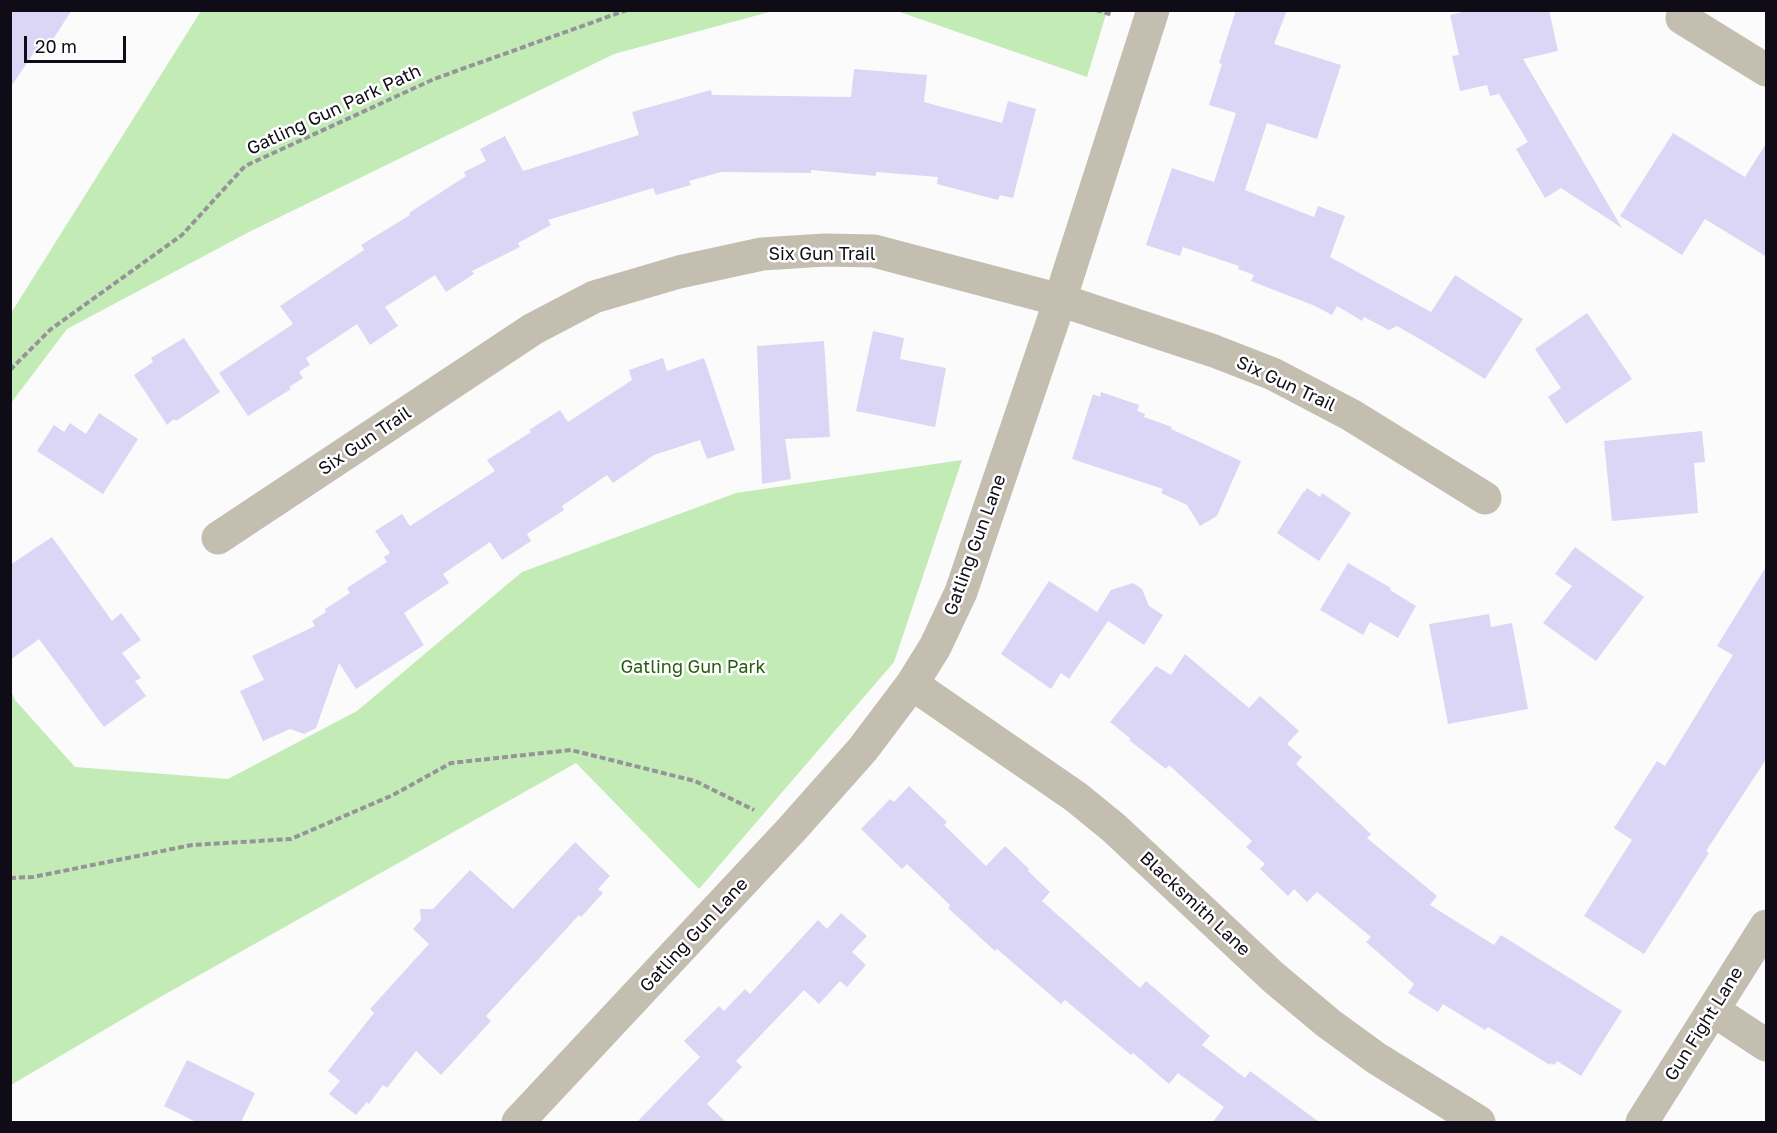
<!DOCTYPE html>
<style>
body{margin:0}
#map{position:relative;width:1777px;height:1133px;overflow:hidden;background:#fbfbfb;font-family:"Golos Text",sans-serif}
canvas{display:block}
.frame{position:absolute;inset:0;border:12px solid #0f0c17;pointer-events:none}
.scale{position:absolute;left:24px;top:36px;width:102px;height:27px;box-sizing:border-box;border:3px solid #0f0c17;border-top:0;padding-left:8px;font-size:18px;line-height:21px;white-space:nowrap;color:#0f0c17;-webkit-text-stroke:4px #fff;paint-order:stroke}
</style>
<div id="map">
<canvas width="1777" height="1133"></canvas>
<div class="frame"></div>
<div class="scale">20 m</div>
</div>
<script>
const ctx = document.querySelector('canvas').getContext('2d');
ctx.lineJoin = 'round';
function fillPath(path, color) {
  ctx.fillStyle = color;
  ctx.fill(path, 'evenodd');
}
function trace(path, color, width, dash) {
  ctx.strokeStyle = color;
  ctx.lineWidth = width;
  ctx.lineCap = dash ? 'butt' : 'round';
  ctx.setLineDash(dash || []);
  ctx.stroke(path);
}
function drawText(font, color, halo, rows, align = 'center') {
  ctx.font = font + ' "Golos Text",sans-serif';
  ctx.lineWidth = 5;
  ctx.setLineDash([]);
  ctx.textBaseline = 'middle';
  ctx.strokeStyle = halo;
  ctx.fillStyle = color;
  for (const [text, x, y, turn = 0] of rows) {
    ctx.save();
    ctx.translate(x, y);
    ctx.rotate((+turn || 0) * Math.PI / 180);
    ctx.textAlign = isNaN(turn) ? turn : align;
    if (halo) ctx.strokeText(text, 0, 0);
    ctx.fillText(text, 0, 0);
    ctx.restore();
  }
}
const green = new Path2D(`
 M201,11V10L773,11L614,54L249,232L67,329L11,403V313Z
 M897,11H1107L1087,77Z
 M962,460L894,662L699,889L576,763L155,1000L11,1085V691L15,700L75,767L228,779L357,711L522,572L736,493Z`);
const building = new Path2D(`
 M10,10H72L46,50L39,45L10,88Z
 M1236,10H1287L1274,44L1341,65L1317,139L1267,123L1245,190L1314,217L1318,206L1345,216L1330,257L1431,312L1455,275L1523,319L1485,379L1430,345L1397,326L1389,330L1364,317L1362,321L1337,306L1332,315L1315,306L1251,281L1254,275L1238,269L1239,266L1183,247L1180,256L1146,245L1172,168L1214,182L1236,113L1209,105L1222,64L1219,63Z
 M1470,10H1549L1558,51L1523,59L1622,228L1561,188L1545,198L1516,149L1528,142L1499,94L1490,96L1487,85L1460,91L1452,56L1459,55L1450,15Z
 M854,69L927,75L924,102L1002,123L1008,101L1036,109L1013,198L1000,195L998,200L937,184L938,177L876,172V176L811,170V173L721,172L689,181L691,185L656,195L653,188L548,220L551,225L518,243L520,247L472,271L474,274L446,292L435,275L385,307L398,326L370,345L357,324L306,358L310,365L299,372L303,378L289,387L291,389L248,416L219,373L293,324L280,306L364,250L361,245L410,215L409,213L466,176L464,172L486,161L480,149L505,136L523,171L639,135L632,112L711,90L712,95L851,97Z
 M1673,133L1745,177L1767,142V257L1705,219L1682,255L1620,216Z
 M1587,313L1632,379L1566,424L1548,397L1561,388L1535,349Z
 M873,331L904,338L900,359L946,368L935,427L856,411Z
 M184,338L220,392L176,421L174,419L167,425L134,375L153,362L151,358Z
 M824,341L830,437L785,439L791,479L762,484L757,346Z
 M663,358L667,371L704,358L735,450L707,459L700,440L654,455L613,483L607,475L562,506L564,510L527,534L531,541L502,560L490,542L443,574L449,583L404,613L424,645L356,689L339,663L316,728L304,734L290,729L263,741L240,691L264,680L252,656L315,626L312,621L326,612L325,609L350,593L347,588L387,562L384,557L390,553L375,531L402,514L410,526L495,471L487,460L531,432L529,430L560,410L568,422L632,380L629,370Z
 M1101,392L1139,405L1137,411L1145,414L1144,417L1172,427L1171,429L1241,461L1217,516L1200,526L1187,505L1161,493L1163,489L1072,459L1093,394L1100,397Z
 M99,413L138,439L103,494L37,451L54,425L64,432L70,423L86,434Z
 M1702,431L1705,462L1694,463L1698,513L1612,521L1604,441Z
 M1307,488L1320,497L1322,493L1351,513L1319,561L1277,533L1304,491L1305,492Z
 M52,537L112,621L121,613L141,640L122,653L141,678L135,681L146,696L104,727L39,639L10,660V565Z
 M1575,547L1644,597L1596,661L1543,623L1572,586L1555,574Z
 M1348,563L1391,588L1390,590L1416,606L1398,638L1370,622L1363,635L1320,610Z
 M1767,565V758L1706,851L1709,853L1644,954L1584,916L1632,840L1614,828L1657,761L1665,766L1733,655L1717,646Z
 M1049,581L1097,612L1111,590L1133,583L1142,589L1149,606L1163,615L1144,645L1108,621L1069,679L1061,673L1051,689L1001,654Z
 M1489,614L1491,627L1512,623L1528,709L1448,724L1429,624Z
 M1185,654L1249,708L1260,696L1299,731L1287,744L1302,757L1296,764L1371,834L1367,838L1437,896L1430,905L1494,945L1501,935L1622,1011L1581,1076L1557,1061L1555,1065L1551,1063L1550,1065L1488,1027L1485,1030L1443,1004L1438,1012L1408,993L1414,984L1366,942L1371,937L1317,892L1307,902L1294,889L1288,896L1260,869L1265,864L1246,847L1252,841L1169,765L1166,769L1129,740L1131,739L1110,722L1156,666L1171,675Z
 M909,786L947,822L944,825L986,866L1005,846L1029,869L1028,871L1050,892L1042,901L1140,988L1146,981L1210,1036L1202,1045L1245,1078L1250,1071L1319,1122H1213L1224,1107L1178,1073L1169,1084L1133,1053L1131,1055L1065,1000L1061,1004L997,949L995,951L948,908L950,905L907,864L902,869L861,829L890,799L894,802Z
 M575,842L610,876L598,889L603,893L581,917L579,915L486,1016L491,1021L441,1075L416,1051L387,1088L383,1085L369,1104L367,1102L356,1115L329,1094L340,1081L328,1071L374,1013L370,1009L429,944L413,929L421,920L420,909H433L470,870L513,909Z
 M841,913L867,936L852,952L866,965L847,987L840,981L819,1004L804,990L736,1061L742,1067L707,1104L726,1122H637L700,1057L684,1041L719,1006L724,1011L745,989L750,994L818,920L827,929Z
 M187,1060L255,1093L241,1122H196L164,1106Z`);
const path = new Path2D(`
 M1096,10L1113,15
 M10,370L51,329L182,235L245,166L434,79L627,10
 M10,878L33,877L192,845L291,839L393,795L451,763L571,750L695,781L754,810`);
const minor = new Path2D(`
 M1682,18L1766,70
 M218,538L533,329L594,297L679,272L762,254L825,250L874,251L1060,300L1214,351L1273,374L1351,415L1485,498
 M912,684L1076,797L1114,828L1273,977L1328,1023L1376,1058L1479,1122
 M1713,1010L1766,1045
 M518,1122L792,829L863,749L912,684L935,647L961,592L1060,300L1153,10
 M1642,1122L1766,926`);
const streetNames = [
 ["Gatling Gun Park Path",334,110,-25],
 ["Six Gun Trail",822,254],
 ["Six Gun Trail",1286,384,25],
 ["Six Gun Trail",365,441,-34],
 ["Gatling Gun Lane",975,545,-70],
 ["Blacksmith Lane",1195,904,43],
 ["Gatling Gun Lane",694,935,-47],
 ["Gun Fight Lane",1704,1024,-58]
];
const parkNames = [
 ["Gatling Gun Park",693,667]
];
fillPath(green, '#c3ebb6');
fillPath(building, '#dbd6f5');
trace(path, '#959499', 4, [6, 3]);
trace(minor, '#c4beb1', 33);
drawText('18px', '#0f0c17', '#fff', streetNames);
drawText('18px', '#265b10', '#fff', parkNames);
</script>
